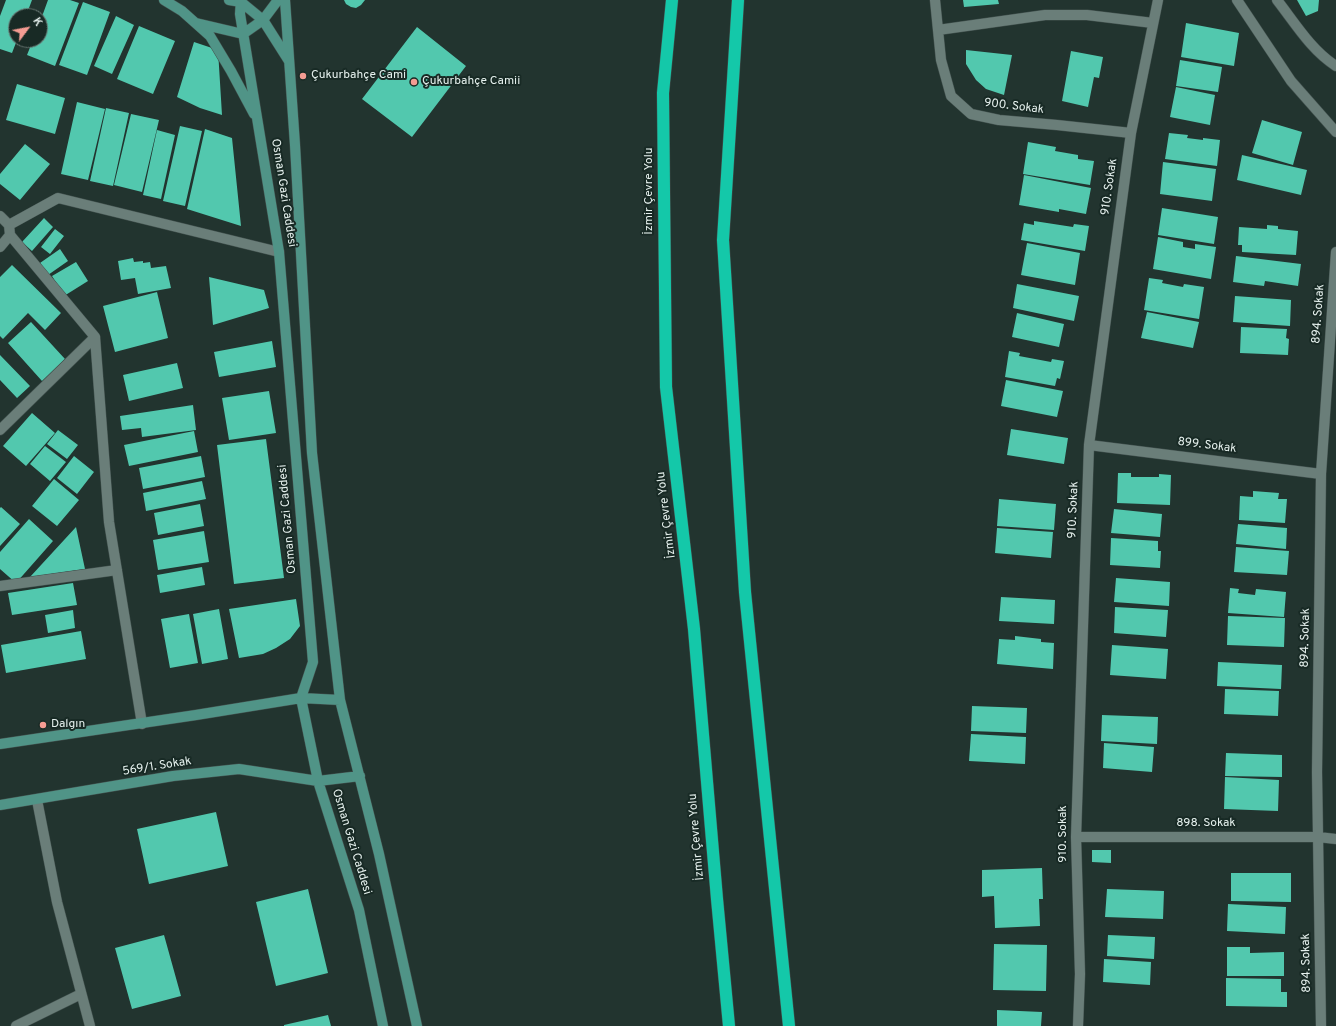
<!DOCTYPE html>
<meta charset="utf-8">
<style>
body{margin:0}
#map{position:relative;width:1336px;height:1026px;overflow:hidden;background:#22342f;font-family:Overpass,sans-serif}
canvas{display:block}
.north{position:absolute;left:8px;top:8px;width:40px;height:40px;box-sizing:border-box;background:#182a25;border:1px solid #6a7975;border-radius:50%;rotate:58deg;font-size:11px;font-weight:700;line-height:16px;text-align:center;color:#e5f0ed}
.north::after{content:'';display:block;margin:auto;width:14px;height:18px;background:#f59c93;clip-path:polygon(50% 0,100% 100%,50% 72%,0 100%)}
</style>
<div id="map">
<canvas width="1336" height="1026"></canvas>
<div class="north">K</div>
</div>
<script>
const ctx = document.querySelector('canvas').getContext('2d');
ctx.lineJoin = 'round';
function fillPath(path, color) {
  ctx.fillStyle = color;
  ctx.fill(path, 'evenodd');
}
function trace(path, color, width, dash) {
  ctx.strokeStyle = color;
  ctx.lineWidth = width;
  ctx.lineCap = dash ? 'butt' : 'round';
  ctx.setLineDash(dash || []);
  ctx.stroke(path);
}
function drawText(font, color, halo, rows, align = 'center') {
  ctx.font = font + ' Overpass,sans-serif';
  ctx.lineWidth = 4;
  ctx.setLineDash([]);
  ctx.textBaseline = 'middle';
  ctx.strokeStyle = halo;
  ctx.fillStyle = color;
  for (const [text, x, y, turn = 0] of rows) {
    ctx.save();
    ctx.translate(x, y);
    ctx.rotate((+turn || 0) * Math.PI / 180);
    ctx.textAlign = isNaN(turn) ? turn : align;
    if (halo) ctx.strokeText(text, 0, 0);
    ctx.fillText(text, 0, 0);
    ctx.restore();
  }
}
const building = new Path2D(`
 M6,0H32L26,16H16V40H17L12,53L0,49V16Z
 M48,0H70L79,3L55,66L27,55L33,40H40V22Z
 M344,0H365L361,5L356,8L351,7L346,4Z
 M963,0H998L999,4L964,7Z
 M1297,0H1319L1318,11L1306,16Z
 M83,2L110,12L87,75L59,65Z
 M116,16L134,25L112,74L94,66Z
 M1186,23L1239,33L1234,66L1181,57Z
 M139,26L175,41L153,94L117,79Z
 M417,27L466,66L412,137L362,99Z
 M194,42L218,50L222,115L200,108L177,97Z
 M966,50L1012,55L1004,95L986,89L976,80L966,64Z
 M1071,51L1103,57L1099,78L1094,77L1088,107L1062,101Z
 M1180,60L1222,67L1218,92L1176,86Z
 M17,84L65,98L55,134L6,120Z
 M1176,87L1215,95L1210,125L1170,117Z
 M77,102L105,109L88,180L61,174Z
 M106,108L129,113L113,186L90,181Z
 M131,114L159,120L142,192L114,185Z
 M1262,120L1302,132L1293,165L1252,153Z
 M180,126L202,131L185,206L163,201Z
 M205,129L232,138L241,226L187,209Z
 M157,130L175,135L161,199L143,195Z
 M1169,133L1188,135L1187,138L1203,140V138L1220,140L1217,166L1165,159Z
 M1028,142L1056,147L1055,151L1078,155V159L1094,161L1090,185L1023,174Z
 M25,144L50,164L20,200L0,184V174Z
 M1242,155L1307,170L1301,195L1237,180Z
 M1163,162L1216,169L1212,201L1160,194Z
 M1024,175L1091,188L1086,214L1059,209V212L1019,205Z
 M1162,208L1218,217L1214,244L1158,235Z
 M44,218L53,227L32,251L22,242Z
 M1034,221L1073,227L1074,224L1089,226L1085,251L1021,240L1024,223L1034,225Z
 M1267,225L1278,226V229L1298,231L1296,255L1242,252V245H1238L1239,227L1267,229Z
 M55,229L64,236L50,254L41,247Z
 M1158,237L1183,242V247L1195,249V244L1216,247L1211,279L1153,269Z
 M1027,243L1080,253L1075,285L1021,275Z
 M60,249L68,261L48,275L40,263Z
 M1236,256L1301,264L1298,286L1265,281L1264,286L1233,282Z
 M133,258L134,262L143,261V263L150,262L151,268L166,266L171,288L138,294L135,278L121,280L118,261Z
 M76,262L88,281L64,296L52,276Z
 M12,265L61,313L45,330L28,313L3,339L0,336V277Z
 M209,277L264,290L269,308L213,325Z
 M1149,278L1163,280L1162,283L1183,287L1184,284L1204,287L1199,319L1144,310Z
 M1017,284L1079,296L1074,321L1013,308Z
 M157,292L168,338L115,352L103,306Z
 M1235,296L1291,300L1290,326L1233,322Z
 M1147,312L1199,322L1193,348L1141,338Z
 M1017,313L1064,324L1059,347L1012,337Z
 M31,322L65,359L42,381L8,343Z
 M1241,327L1287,329L1286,338L1289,339L1288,355L1240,353Z
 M272,341L276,367L219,377L214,352Z
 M1009,351L1020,353L1019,356L1051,362L1052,359L1064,361L1060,379L1057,378L1055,386L1005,377Z
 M0,355L30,386L17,398L0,380Z
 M177,363L183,388L129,401L123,375Z
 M1006,380L1063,391L1057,417L1001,406Z
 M269,391L276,433L229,440L222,398Z
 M193,405L196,430L142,437L141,428L122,430L120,416Z
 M32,413L55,433L26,466L3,446Z
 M1011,429L1068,438L1064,464L1007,455Z
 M58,430L78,445L67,459L47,444Z
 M194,431L198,452L129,466L124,445Z
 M266,439L284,578L234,584L217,445Z
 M45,446L66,462L50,481L30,464Z
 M74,456L94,472L77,494L57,478Z
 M201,456L205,477L143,489L139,468Z
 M1118,473H1131V477H1159V474L1171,475L1170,505L1117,503Z
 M54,479L79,500L57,526L32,506Z
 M202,481L206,499L146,511L143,493Z
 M1253,491L1279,493L1278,499H1287L1285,523L1239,520L1240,496L1253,497Z
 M999,499L1056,504L1054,530L997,526Z
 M200,504L204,526L158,535L154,513Z
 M1,507L20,524L0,546V508Z
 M1114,509L1162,514L1160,537L1111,533Z
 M29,519L53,541L16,583L0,569V552Z
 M1238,524L1287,528L1286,549L1236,544Z
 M76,527L85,569L30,577Z
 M997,528L1053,532L1051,558L995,553Z
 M204,531L209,562L158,570L153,540Z
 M1111,538L1158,541V551H1161L1160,568L1110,565Z
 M1236,547L1289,551L1287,575L1234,572Z
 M202,567L205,585L160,593L157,575Z
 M1116,578L1170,582L1169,606L1114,602Z
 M73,583L77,605L12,615L8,593Z
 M1230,588L1239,589L1238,593L1255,595L1256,589L1286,592L1284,617L1228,613Z
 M1001,597L1055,600L1054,624L999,621Z
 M296,599L300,626L290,639L276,648L263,654L239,658L229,609Z
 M1115,607L1168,610L1166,637L1114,633Z
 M219,609L228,659L202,664L193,614Z
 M73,610L75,628L48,633L45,615Z
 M189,614L198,663L170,668L161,619Z
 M1228,616L1285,618L1284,647L1227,645Z
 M81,631L86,659L6,673L1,645Z
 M1015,636L1041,639V642L1054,643L1053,669L997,664L999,639L1015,640Z
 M1112,645L1168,649L1166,679L1110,675Z
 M1218,662L1282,665L1281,689L1217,686Z
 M1225,689L1279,691L1278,716L1224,714Z
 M972,706L1027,708L1026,733L971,731Z
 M1102,715L1158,717L1157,744L1101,741Z
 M971,734L1026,737L1025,764L969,761Z
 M1104,743L1154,747L1152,772L1103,768Z
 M1226,753L1282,755V777L1225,776Z
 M1225,777L1279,780L1278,811L1224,809Z
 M216,812L228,866L149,884L137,829Z
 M1092,850H1111V863L1092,862Z
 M1042,868L1043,899H1039L1040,926L995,928L994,896L982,897V870Z
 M1231,873H1291V902L1231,901Z
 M308,889L328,973L276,986L256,902Z
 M1107,889L1164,891L1163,919L1105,917Z
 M1228,904L1286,907L1285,934L1227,931Z
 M164,935L181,996L132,1009L115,948Z
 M1108,935L1155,937L1154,959L1107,956Z
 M994,944L1047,945L1046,991L993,990Z
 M1227,947H1250V953L1284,952V976H1227Z
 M1104,959L1151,962L1150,985L1103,982Z
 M1226,978L1281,979V992H1287V1007L1226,1006Z
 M997,1010L1042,1012L1041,1026H997Z
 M328,1015L331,1026H284V1025Z`);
const street = new Path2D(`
 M935,0L941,60L951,96L971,114L999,120L1057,125L1131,133
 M1237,0L1291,81L1336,132
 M1277,0C1295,23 1311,50 1336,66
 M938,30L1045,15H1087L1153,23
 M0,216L9,225L58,198L279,252
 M0,247L10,235
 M95,337L109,522L142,724
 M0,430L95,337L10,235L9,225
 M1089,445L1321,474
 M0,586L117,570
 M37,800L57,902L90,1026
 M1076,837H1318L1336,839
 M16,1026L81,994
 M1078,1026L1080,974L1076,837L1089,445L1131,133L1158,0
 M1321,1026L1317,772L1321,474L1336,252`);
const secondary = new Path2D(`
 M164,0L182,11L210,36L231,71L254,114
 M229,0L241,2L263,20L289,61
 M241,0L240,14L279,252L313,662L301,698L318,781L359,910L383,1026
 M285,0L295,145L312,453L340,700L379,854L417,1026
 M196,23L243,34L263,20L278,0
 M0,744L196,715L301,698L340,700
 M0,805L173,776L239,769L318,781L360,776`);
const highway = new Path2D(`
 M672,0L663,93L666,387L694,629L717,899L729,1026
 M738,0L723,240L745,592L789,1026`);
const markers = [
 [303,76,4,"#f59c93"],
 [414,82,4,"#f59c93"],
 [43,725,4,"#f59c93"]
];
const poiNames = [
 ["Çukurbahçe Cami",311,76],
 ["Çukurbahçe Camii",422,82],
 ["Dalgın",51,725]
];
const streetNames = [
 ["900. Sokak",1014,107,7],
 ["910. Sokak",1110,187,-82],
 ["İzmir Çevre Yolu",650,191,-90],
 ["Osman Gazi Caddesi",283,193,81],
 ["894. Sokak",1319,314,-86],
 ["899. Sokak",1207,446,7],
 ["910. Sokak",1074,510,-88],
 ["İzmir Çevre Yolu",667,515,-97],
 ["Osman Gazi Caddesi",288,519,-95],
 ["894. Sokak",1306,638,-89],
 ["569/1. Sokak",157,767,-9],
 ["898. Sokak",1206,824],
 ["910. Sokak",1064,834,-90],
 ["İzmir Çevre Yolu",697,837,-95],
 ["Osman Gazi Caddesi",351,842,73],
 ["894. Sokak",1307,963,-91]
];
fillPath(building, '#52c8ae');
trace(street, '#43524f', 11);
trace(secondary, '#43524f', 11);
trace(highway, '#43524f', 13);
trace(street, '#6a7e79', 10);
trace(secondary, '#509487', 10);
trace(highway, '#14c8a9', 12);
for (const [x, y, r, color] of markers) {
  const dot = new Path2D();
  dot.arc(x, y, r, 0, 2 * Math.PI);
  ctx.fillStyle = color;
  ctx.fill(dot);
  trace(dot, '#182a25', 1.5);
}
drawText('12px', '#e5f0ed', '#182a25', poiNames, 'left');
drawText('12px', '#e5f0ed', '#182a25', streetNames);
</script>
